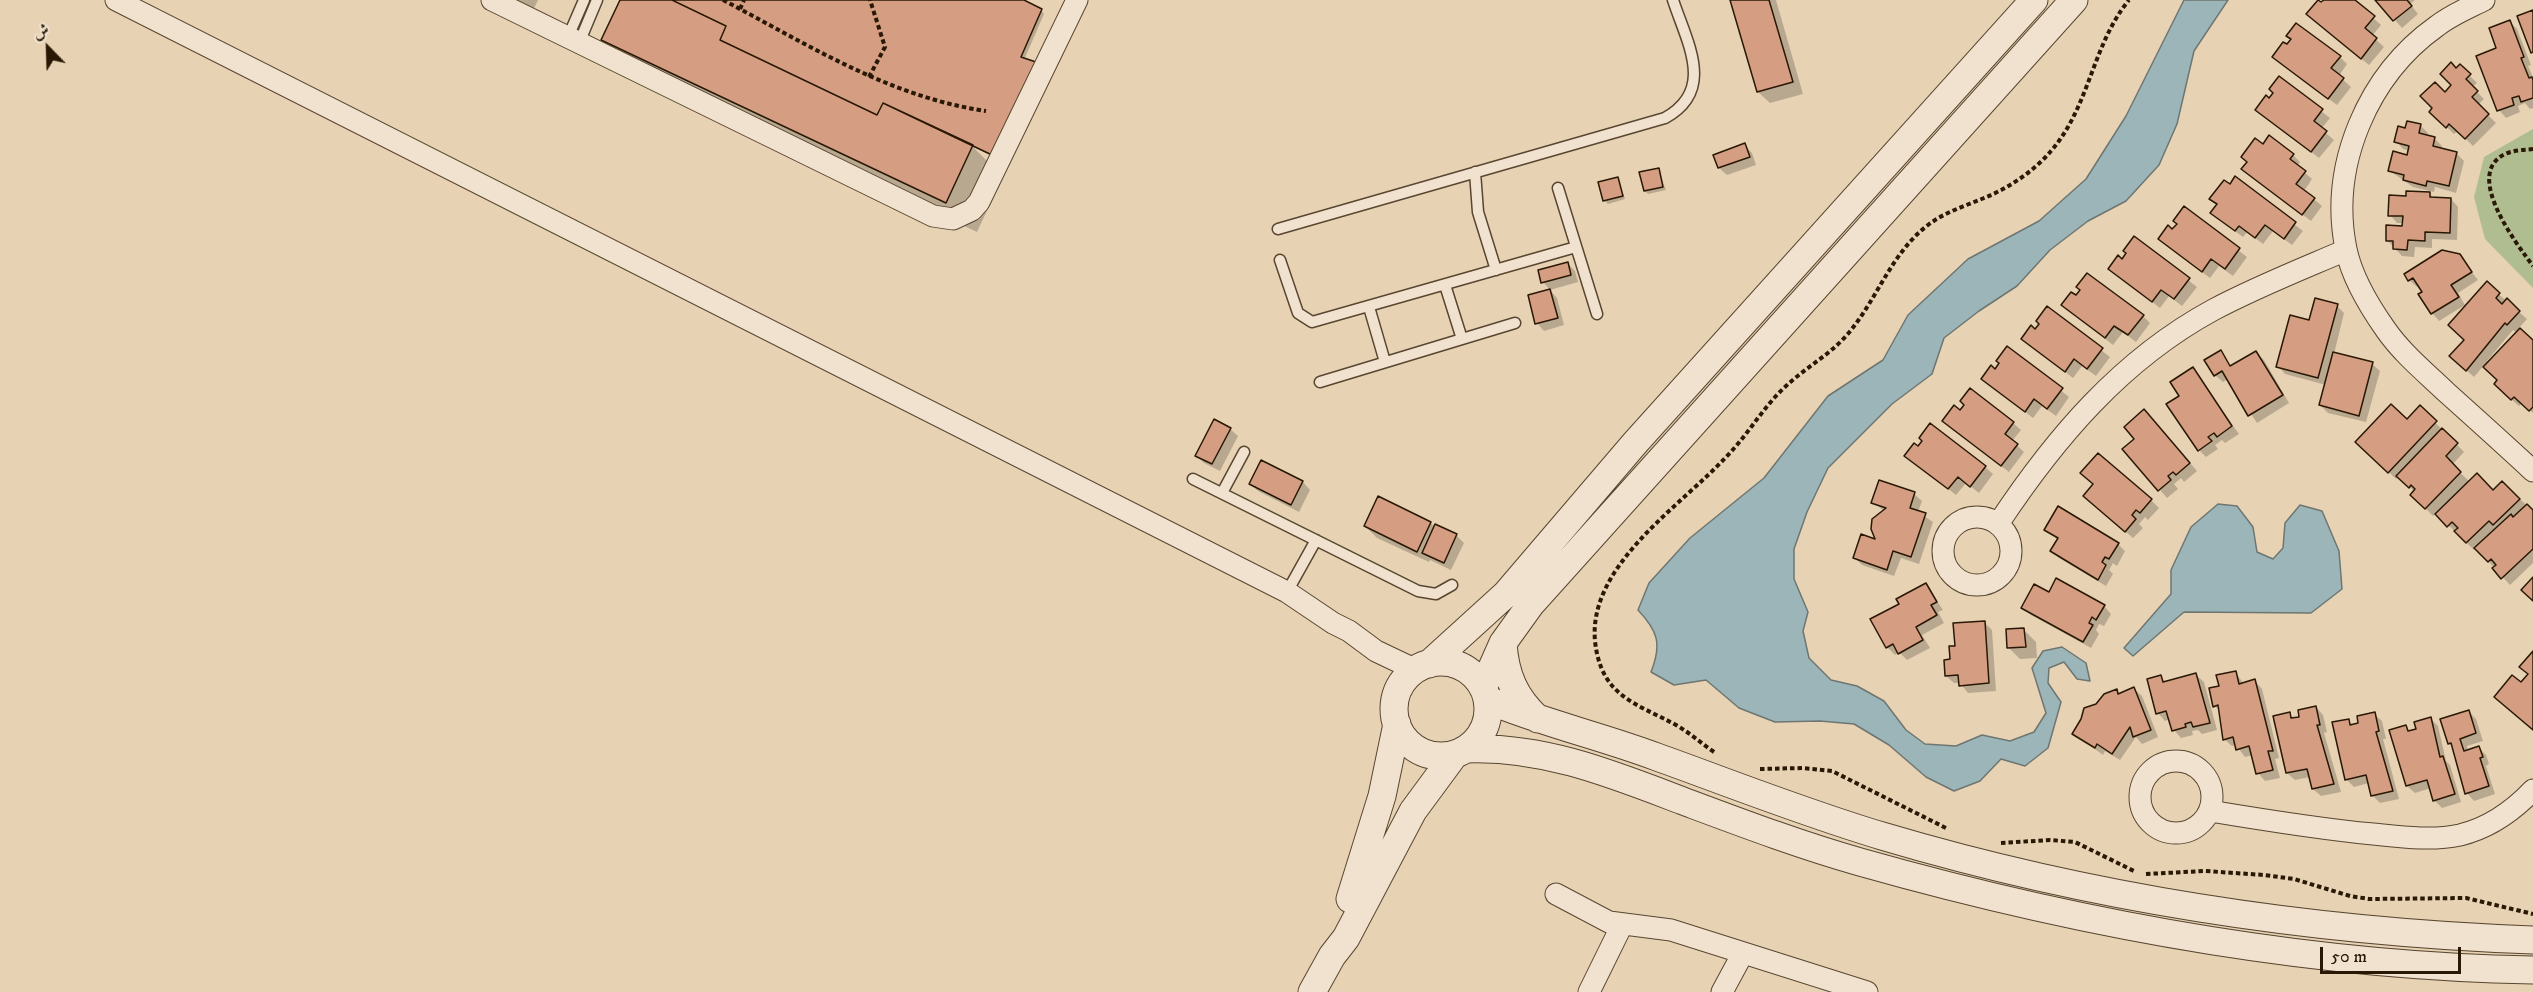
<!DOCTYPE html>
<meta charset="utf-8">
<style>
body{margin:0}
#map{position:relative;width:2533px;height:992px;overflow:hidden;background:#e8d2b4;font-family:"IM FELL DW Pica",Amiri,serif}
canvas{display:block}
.north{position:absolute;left:18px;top:18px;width:60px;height:60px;-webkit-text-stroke:4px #f0e2ce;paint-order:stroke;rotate:337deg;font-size:16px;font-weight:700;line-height:24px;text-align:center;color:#281804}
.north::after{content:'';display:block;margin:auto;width:21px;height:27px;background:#281804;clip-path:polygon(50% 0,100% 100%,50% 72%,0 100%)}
.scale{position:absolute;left:2320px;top:947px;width:141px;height:27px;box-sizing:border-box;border:3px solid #281804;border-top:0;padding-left:8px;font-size:18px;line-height:21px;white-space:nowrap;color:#281804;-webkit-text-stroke:4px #f0e2ce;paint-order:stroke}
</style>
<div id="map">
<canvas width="2533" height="992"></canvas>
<div class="north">ش</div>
<div class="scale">50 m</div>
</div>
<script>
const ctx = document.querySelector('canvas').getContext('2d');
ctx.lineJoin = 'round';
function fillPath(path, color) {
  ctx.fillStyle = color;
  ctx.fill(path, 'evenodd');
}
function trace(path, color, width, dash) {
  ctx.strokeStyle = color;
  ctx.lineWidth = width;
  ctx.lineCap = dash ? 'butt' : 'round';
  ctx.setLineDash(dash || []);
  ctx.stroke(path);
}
const green = new Path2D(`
 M2533,129V288L2485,239L2474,197L2484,157Z`);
const water = new Path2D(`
 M2184,0H2228L2194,51L2177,124L2159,165L2126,201L2088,221L2050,250L2017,286L1979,311L1944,338L1932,374L1892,404L1828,468L1807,512L1794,549V579L1808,612L1803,631L1809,658L1831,680L1857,686L1884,701L1906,730L1925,744L1956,746L1982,735L2010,741L2034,732L2046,713L2032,668L2043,651L2062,647L2086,663L2090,681L2077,679L2064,662L2049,668L2048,683L2061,702L2048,748L2025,766L2001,759L1980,781L1954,791L1926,777L1889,745L1854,724L1820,721L1775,722L1739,708L1706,680L1674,685L1651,672C1662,644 1658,631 1638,610L1649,583L1690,538L1764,478L1828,396L1883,360L1908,315L1968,259L2039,221L2086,179L2126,116Z
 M2218,504L2237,506L2253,527L2257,552L2273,559L2283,548L2285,523L2300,505L2322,511L2339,551L2342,589L2311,613L2184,612L2133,656L2124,648L2171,594V570L2191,527Z`);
const shadow = new Path2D(`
 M495,0H538L530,17Z
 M622,0H1021L1041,10L1044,14L1024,60L998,158L973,147L1003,177L977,232L634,70L603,39Z
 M1732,0H1776L1803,94L1770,103L1758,92Z
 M2325,0H2353L2381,25L2372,36L2384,47L2369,65L2316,22Z
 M2377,0H2415L2410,4L2418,14L2402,28Z
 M2510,22L2517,29L2531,65L2528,66L2533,77V108L2530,109L2525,103L2518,106L2520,112L2506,118L2499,110L2498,49Z
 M2340,57L2347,64L2339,76L2351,87L2337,105L2282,64Z
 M2460,66L2477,83L2472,87L2484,99L2478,105L2496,123L2473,146L2458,131L2454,134L2431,112L2453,85L2456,70Z
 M2279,78L2330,118L2321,129L2334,140L2319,158L2257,110L2275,93Z
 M2420,125L2428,133L2427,137L2435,139L2442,146L2441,149L2456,153L2464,161L2456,193L2435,187L2434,192L2413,187L2390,171L2408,156L2410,151L2403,149L2396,141L2406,130Z
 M1744,145L1752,153L1756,165L1727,175L1719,168L1715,155Z
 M2263,146L2293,155L2300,162L2297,166L2312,179L2304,191L2322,206L2311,221L2243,169Z
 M1658,169L1666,190L1648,194L1645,191Z
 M1618,179L1625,199L1608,204L1604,200Z
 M2236,179L2303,231L2292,245L2273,231L2263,244L2247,232L2243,237L2220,220L2218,205L2211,199L2230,186Z
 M2429,193L2435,199H2451L2458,207L2457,240L2432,239V248L2415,247L2414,257L2402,256L2387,240L2404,227V223H2397L2390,215L2408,197Z
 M2184,208L2247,257L2233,276L2219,266L2210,278L2167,246Z
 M2134,238L2197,287L2182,306L2169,296L2160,308L2110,269L2123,261Z
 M2459,256L2478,280L2458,293L2465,305L2439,321L2432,313L2419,286L2417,287L2409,280Z
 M1567,263L1575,271L1578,282L1550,290L1543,282Z
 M2487,284L2527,319L2519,328L2533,342V413L2522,403L2519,406L2503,392L2499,380L2484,365L2474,377L2458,363ZM2513,330L2517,333L2489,362L2487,361Z
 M1550,290L1557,298L1564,325L1544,331L1537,323Z
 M2076,297L2143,316L2150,323L2136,342L2123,332L2113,345L2063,305Z
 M2337,306L2344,313L2334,354L2372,364L2380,371L2366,422L2328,413L2320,405L2326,385L2285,374L2278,366L2310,322Z
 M2047,308L2110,357L2096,376L2082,366L2073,378L2023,339L2036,331Z
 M2007,348L2069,397L2056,416L2042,406L2033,418L1983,379L1995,371Z
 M2220,352L2232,367L2256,353L2264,360L2289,403L2257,423L2228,379L2223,382L2215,375Z
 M2192,369L2239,434L2225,443L2222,440L2215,445L2218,449L2206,457L2199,450L2181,396Z
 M2420,407L2464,452L2452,465L2470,482L2493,492L2502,483L2533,511V563L2510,585L2476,548L2474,550L2436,513L2433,516L2412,495L2415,492L2399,477L2396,479L2357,442L2407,421Z
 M1961,412L2013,423L2021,430L2012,441L2024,452L2009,472L1951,428Z
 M2152,419L2197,471L2184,482L2181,478L2174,484L2178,489L2167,498L2125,449L2136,439Z
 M1230,429L1238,436L1220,471L1204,463L1197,456Z
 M1919,448L1985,467L1993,474L1979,493L1966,483L1956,495L1906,456Z
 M1261,462L1303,482L1310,490L1299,512L1258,491L1250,484Z
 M1914,494L1922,501L1918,512L1933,522L1919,564L1901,558L1894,576L1862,565L1855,558L1878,541L1884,511L1873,502Z
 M2151,500L2159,508L2148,520L2145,517L2139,524L2143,528L2133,538L2092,503Z
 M1431,523L1435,528L1456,535L1464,543L1451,570L1430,560L1429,562L1377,538L1365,526Z
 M2046,529L2118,544L2125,551L2117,566L2113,563L2109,570L2113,574L2106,586L2059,558L2052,551L2058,540Z
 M1926,585L1943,610L1938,612L1944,623L1922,635L1930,648L1907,660L1899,652L1895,655L1887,647L1901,605Z
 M2049,594L2104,606L2111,614L2104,626L2099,624L2096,630L2099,634L2091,648L2031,615L2023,607Z
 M1984,622L1992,630L1996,691L1968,693L1960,683H1954L1946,676L1957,647Z
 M2024,630L2036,642L2037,658L2020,659L2009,648Z
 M2235,672L2244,684L2255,681L2262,689L2279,758L2275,759L2280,778L2265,781L2258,773L2253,755L2245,757L2236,745L2232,746L2224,739L2220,711L2215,706L2221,687Z
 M2196,675L2204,682L2217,730L2202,734L2198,730L2192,731L2193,735L2181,738L2174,730L2170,719L2165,721L2158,713L2161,677L2166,683Z
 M2134,689L2142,696L2158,737L2142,744L2136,737L2120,760L2105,751L2103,755L2074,734L2097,705L2116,691L2120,695Z
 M2316,707L2323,715L2327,732L2324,733L2341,792L2321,796L2313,789L2310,777L2295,780L2287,773L2289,714L2295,719L2301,718Z
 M2468,711L2476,719L2483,741L2467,746L2468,751L2479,748L2486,755L2489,764L2486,766L2495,794L2474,801L2467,793L2454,755H2457L2455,749L2449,743Z
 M2374,714L2382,721L2386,739H2383L2399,799L2380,803L2372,795L2369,783L2354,787L2346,779L2348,720L2354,726Z
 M2431,719L2438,726L2446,761L2450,765L2461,802L2442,808L2434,800L2431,788L2415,793L2407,786L2391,731L2405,727L2411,732L2417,730Z`);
const building = new Path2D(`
 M620,0H672L726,26L720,40L877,115L883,103L973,145L946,203L601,40Z
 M672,0H1024L1042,9L1021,57L1036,62L994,156L883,103L877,115L720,40L726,26Z
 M1730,0H1769L1793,82L1757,92Z
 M2318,0L2321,2L2324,0H2355L2375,16L2365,28L2377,38L2361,59L2306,14Z
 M2375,0H2407L2412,6L2393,21Z
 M2533,10V52L2531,53L2517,16Z
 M2510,20L2524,57L2521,58L2529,78L2532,77L2533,80V98L2521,102L2519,96L2512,98L2514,105L2497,111L2476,56L2496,48L2489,28Z
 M2296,23L2341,56L2331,68L2344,78L2328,99L2272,57L2283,42L2287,44L2291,39L2286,36Z
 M2451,62L2456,68L2460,64L2471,74L2466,79L2478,91L2472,97L2489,114L2465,139L2449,124L2446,128L2429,112L2432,108L2420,96L2435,82L2445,92L2451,85L2440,74Z
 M2279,76L2323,109L2314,121L2327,131L2311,152L2255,110L2266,95L2269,98L2273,93L2269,89Z
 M2407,121L2421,124L2419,133L2435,137L2433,146L2457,152L2449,186L2427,181L2426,186L2403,180L2404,175L2388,171L2393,151L2407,155L2409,146L2394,142L2398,126L2405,128Z
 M2269,135L2294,154L2290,159L2306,171L2296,184L2315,198L2302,215L2241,169L2247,162L2241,157L2255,138L2263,144Z
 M1745,143L1750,157L1718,168L1713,155Z
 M1659,168L1663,187L1644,191L1639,172Z
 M2235,176L2296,222L2284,239L2265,225L2255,238L2239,226L2235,231L2210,213L2217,204L2209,199L2224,180L2230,184Z
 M1618,177L1623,196L1603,201L1598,182Z
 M2406,191L2430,192V197L2451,198L2450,233L2425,232V241L2408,240L2407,250L2393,249V241H2386V225L2402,226L2403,216H2388L2389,195L2406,196Z
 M2184,206L2240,248L2225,269L2211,259L2202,272L2158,239L2168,225L2172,229L2177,224L2173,221Z
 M2134,236L2190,278L2174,299L2161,290L2152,302L2108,269L2118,255L2122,259L2126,253L2123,251Z
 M2442,250L2460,254L2472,272L2451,285L2459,297L2431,314L2418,294L2422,292L2413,278L2408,281L2404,274Z
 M1568,262L1571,275L1541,283L1538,270Z
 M2087,273L2144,315L2128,335L2114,326L2105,338L2061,305L2071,292L2076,295L2080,290L2076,287Z
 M2487,281L2500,293L2496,298L2502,304L2507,298L2520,311L2507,325L2505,323L2466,371L2449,356L2464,340L2448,325Z
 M1550,289L1558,318L1535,324L1528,295Z
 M2315,298L2338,304L2318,378L2276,367L2290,315L2309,320Z
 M2047,306L2103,348L2087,369L2074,359L2065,372L2021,339L2031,325L2035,329L2039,324L2036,321Z
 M2520,328L2533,340V407L2529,411L2514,397L2511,400L2494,384L2497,380L2483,367Z
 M2007,346L2063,388L2047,409L2034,399L2025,412L1981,379L1991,365L1995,369L1999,363L1996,361Z
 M2221,350L2230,366L2256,351L2283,395L2248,416L2222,371L2214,376L2204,360Z
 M2333,352L2373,362L2359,416L2319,405Z
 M2193,367L2232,426L2217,437L2214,433L2208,437L2212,441L2198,451L2166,404L2179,396L2170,382Z
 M1970,388L2014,422L2005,434L2018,444L2001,466L1942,421L1954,405L1960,410L1964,405L1960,401Z
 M2391,404L2407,419L2420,405L2437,421L2388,473L2355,442Z
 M2144,409L2190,463L2176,475L2173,472L2168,476L2171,480L2158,491L2122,449L2134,439L2124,427Z
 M1214,419L1231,428L1212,464L1195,456Z
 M1930,423L1986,466L1970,487L1958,477L1948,489L1904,456L1914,443L1918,446L1922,441L1919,438Z
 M2442,428L2458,443L2446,456L2461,472L2425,509L2410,495L2415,489L2411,485L2409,488L2396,476Z
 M2098,453L2152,499L2140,513L2136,510L2132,515L2136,519L2125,532L2083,496L2093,484L2080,473Z
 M1261,460L1303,481L1291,505L1249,484Z
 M2477,473L2493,490L2502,481L2520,499L2493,525L2489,521L2466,543L2454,531L2458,528L2452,522L2447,527L2435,514Z
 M1879,480L1915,492L1910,508L1926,513L1911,557L1893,551L1887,570L1853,558L1861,534L1875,539L1871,529L1872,519L1886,508L1871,503Z
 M1378,496L1431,522L1417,552L1364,526Z
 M2527,504L2533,510V549L2501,579L2492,568L2496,565L2491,559L2488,562L2474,548L2511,514L2513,517Z
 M2058,506L2119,543L2109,559L2105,557L2102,562L2106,565L2098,580L2050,551L2058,538L2044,530Z
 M1435,524L1457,534L1444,563L1422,553Z
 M2533,577V601L2521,590Z
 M2056,578L2105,605L2096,620L2092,617L2089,623L2093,625L2083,642L2021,608L2034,584L2049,592Z
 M1926,583L1937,602L1931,605L1937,615L1916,627L1923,640L1898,654L1893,644L1886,648L1870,619L1899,604L1896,599Z
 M1985,621L1989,683L1959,686L1958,675L1945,676L1944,660L1950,659L1949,646H1955L1953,623Z
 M2024,628L2026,647L2007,648L2006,629Z
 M2533,651V730L2494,697L2512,675L2521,682L2528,674L2519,667Z
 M2236,671L2239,684L2255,679L2273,751H2268L2273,770L2256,774L2249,746L2236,750L2233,737L2223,740L2218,705L2213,707L2209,688L2219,686L2216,675Z
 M2196,673L2210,723L2193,727L2191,722L2185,724L2186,727L2172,731L2166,711L2156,714L2147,679L2161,675L2163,682Z
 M2134,687L2151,730L2133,737L2130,727L2112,754L2097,744L2095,748L2072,734L2081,719L2084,708L2096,704L2104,694L2117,689L2118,694Z
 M2316,706L2320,725H2317L2334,784L2312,789L2307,769L2286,773L2273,716L2290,712L2291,718L2299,717L2298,710Z
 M2469,710L2476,733L2460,739L2464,751L2479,746L2483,757L2480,758L2489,786L2465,794L2451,743L2448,744L2440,719Z
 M2375,712L2379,731L2376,732L2393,791L2371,796L2366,775L2345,780L2332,722L2349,719L2350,725L2358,723L2357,716Z
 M2431,717L2440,757L2443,756L2455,794L2433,801L2427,780L2406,786L2389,730L2406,725L2408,731L2416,729L2414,722Z`);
const path = new Path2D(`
 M723,0C807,44 889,97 986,111
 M740,9L744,0
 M869,77L885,47L870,0
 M2533,149C2524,150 2514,150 2505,154C2463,174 2516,243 2533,266
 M1714,752C1701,743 1690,733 1676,725C1636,703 1601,697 1595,641C1588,565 1681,506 1726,457C1748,435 1763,407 1786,386C1805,368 1828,356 1846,336C1877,301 1890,254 1928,225C1945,212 1965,206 1984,198C2009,188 2034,171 2051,151C2090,106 2092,45 2129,0
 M1760,769L1803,768L1832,771L1948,829
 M2001,843L2050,840L2075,842L2136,872
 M2146,874L2205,871L2264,875L2294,879L2350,896L2369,899L2466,898L2533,914`);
const service = new Path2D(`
 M568,37L584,0
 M579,43L597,0
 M1475,172L1478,212L1496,270
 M1558,188L1597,314
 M1278,229L1665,118C1716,90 1687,43 1673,0
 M1280,260L1298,313L1312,322L1576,247
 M1445,285L1462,339
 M1369,307L1385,362
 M1320,382L1515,323
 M1193,479L1418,591L1436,594L1452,585
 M1222,493L1244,452
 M1287,592L1316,540`);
const minor = new Path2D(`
 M116,0L1287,592L1333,623L1349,631L1376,651L1416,670
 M492,0L933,216L953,219L972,210L979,202L1077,0
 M2484,0C2468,8 2451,15 2437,26C2368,75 2329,165 2346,249C2352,278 2369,306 2386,330C2402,353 2425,372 2446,392C2475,418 2504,444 2533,471
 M1943 551a34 34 0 1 1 68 0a34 34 0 1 1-68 0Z
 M1998,524C2055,438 2121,360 2213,310C2256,287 2302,269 2346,250
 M2140 797a36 36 0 1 1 72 0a36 36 0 1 1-72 0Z
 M2210,811C2264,820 2318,829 2373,834C2402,837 2432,841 2460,835C2489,828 2513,811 2533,790
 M1556,894L1609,922L1671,930L1867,992
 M1589,992L1622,925
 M1722,992L1743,953`);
const tertiary = new Path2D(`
 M1503,643C1505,675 1515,698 1538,719
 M1394 709a47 47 0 1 1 94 0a47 47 0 1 1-94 0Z
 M1429,664L1506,594L1635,443L2034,0
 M1483,688L1503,643L1531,604L2074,0
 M1488,700C1543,723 1601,736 1657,757C1732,784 1805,813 1882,836C2094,899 2312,932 2533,940
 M1466,749C1544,746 1612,774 1683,801C1742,823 1800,845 1860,862C2079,924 2305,966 2533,970
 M1350,899L1382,796L1397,724
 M1312,992L1332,956L1346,938L1413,811L1455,754`);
fillPath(green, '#b0bd91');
fillPath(water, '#9cb5b9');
trace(water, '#6e7671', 1.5);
fillPath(shadow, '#0003');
fillPath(building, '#d59d82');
trace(building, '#281804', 1.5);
trace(service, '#584630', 13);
trace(minor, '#584630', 23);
trace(tertiary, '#584630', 29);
trace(path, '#281804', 4, [4.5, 3]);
trace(service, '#f0e2ce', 10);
trace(minor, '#f0e2ce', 21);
trace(tertiary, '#f0e2ce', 27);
</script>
